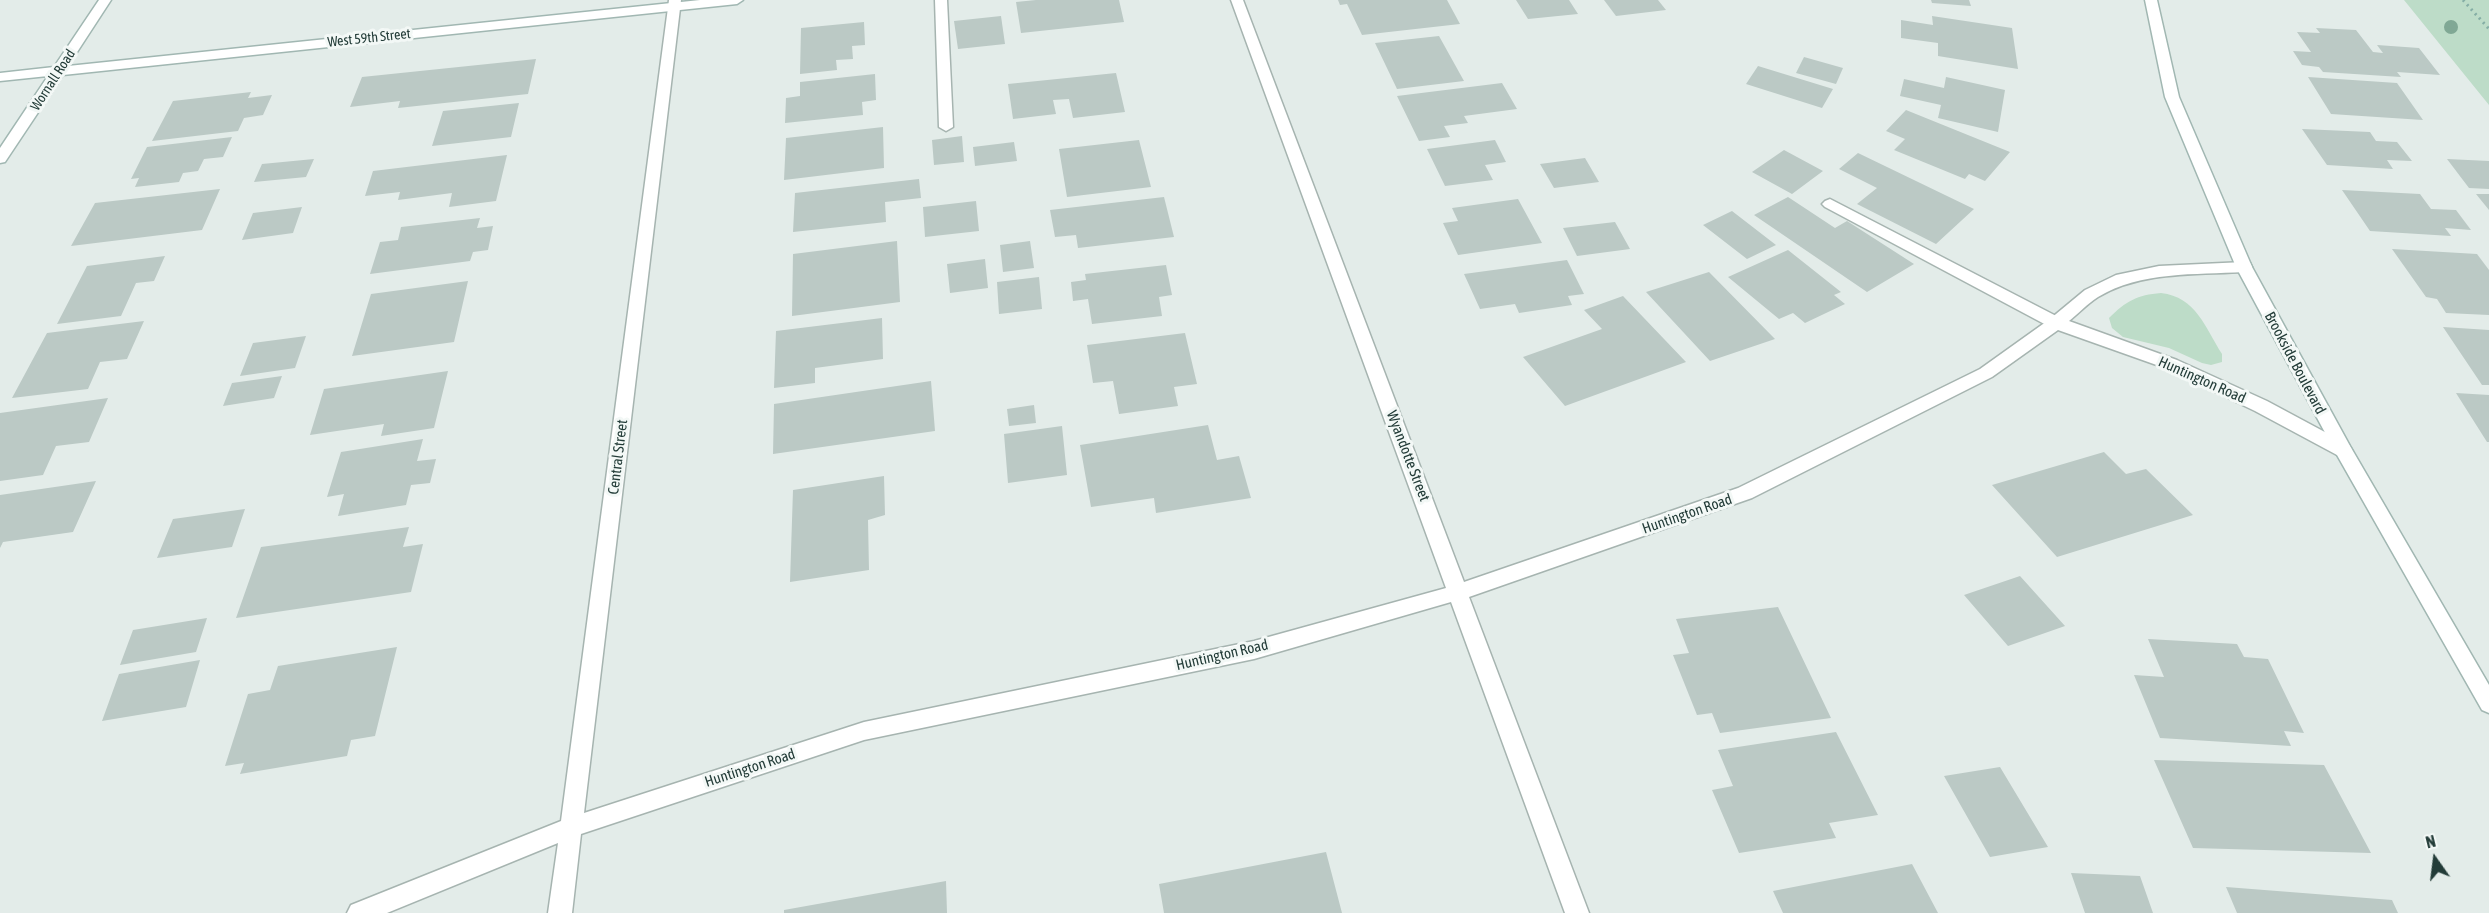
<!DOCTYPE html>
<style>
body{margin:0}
#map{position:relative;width:2489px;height:913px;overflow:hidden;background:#e3ece9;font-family:"Asap Condensed",sans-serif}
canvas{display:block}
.north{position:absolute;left:2405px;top:829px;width:60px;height:60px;-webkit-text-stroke:4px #f3f8f6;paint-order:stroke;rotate:346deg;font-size:16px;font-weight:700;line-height:24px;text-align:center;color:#233c38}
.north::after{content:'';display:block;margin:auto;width:21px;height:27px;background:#233c38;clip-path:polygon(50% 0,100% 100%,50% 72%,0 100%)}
</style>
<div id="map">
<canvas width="2489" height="913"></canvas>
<div class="north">N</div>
</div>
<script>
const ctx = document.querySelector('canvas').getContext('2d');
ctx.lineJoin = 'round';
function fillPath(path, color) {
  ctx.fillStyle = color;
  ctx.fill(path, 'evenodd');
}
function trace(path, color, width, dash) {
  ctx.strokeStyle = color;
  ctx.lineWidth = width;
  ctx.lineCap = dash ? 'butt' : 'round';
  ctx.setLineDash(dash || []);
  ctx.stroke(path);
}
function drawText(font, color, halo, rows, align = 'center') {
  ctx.font = font + ' "Asap Condensed",sans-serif';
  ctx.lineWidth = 6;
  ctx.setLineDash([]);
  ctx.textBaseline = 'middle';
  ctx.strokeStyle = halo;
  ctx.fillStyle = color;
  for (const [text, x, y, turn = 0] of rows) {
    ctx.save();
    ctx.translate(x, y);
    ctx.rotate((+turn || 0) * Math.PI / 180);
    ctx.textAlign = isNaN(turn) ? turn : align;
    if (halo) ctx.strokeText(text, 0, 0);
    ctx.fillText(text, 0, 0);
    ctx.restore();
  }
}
const green = new Path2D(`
 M2404,0H2489V105Z
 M2161,293C2196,297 2205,327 2222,354V362L2211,365L2202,363L2169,348L2123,337L2112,328L2109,318C2126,301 2137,295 2161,293Z`);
const building = new Path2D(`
 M1036,0H1119L1124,22L1021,33L1016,2Z
 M1338,0H1447L1460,24L1362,35L1347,4L1340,5Z
 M1516,0H1569L1578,14L1528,19Z
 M1604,0H1658L1666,10L1616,16Z
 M1931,0H1969L1971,6L1932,3Z
 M1001,16L1005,44L958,49L954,21Z
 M1932,16L2012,28L2018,69L1938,56V43L1901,38V20L1933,25Z
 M864,22L865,45L852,46L853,59L836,60L837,70L800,74L801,28Z
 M2316,28L2356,30L2373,52L2383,53L2377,45L2419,48L2440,75L2397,72L2401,77L2323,72L2319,67L2302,65L2293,51L2311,52L2297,32L2320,33Z
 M1439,36L1464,81L1397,89L1375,43Z
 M1804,57L1843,68L1836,84L1796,73Z
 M536,59L528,94L398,108L400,101L350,107L362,77Z
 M1758,66L1833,89L1822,108L1746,84Z
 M1116,73L1125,112L1073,118L1069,99L1053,100L1056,114L1013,119L1008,84Z
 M875,74L876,100L862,102L863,115L785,123L786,98L800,96V82Z
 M1946,77L2005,90L1998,132L1938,118L1941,105L1900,96L1904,79L1944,88Z
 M2308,77L2397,83L2423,120L2331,114Z
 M1502,83L1517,109L1464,116L1468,123L1444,126L1450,137L1419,141L1397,96Z
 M251,92L248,98L272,95L263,115L244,118L238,131L152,141L173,101Z
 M519,103L511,137L432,146L443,111Z
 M1906,110L2010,152L1985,181L1969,174L1965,179L1894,150L1905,139L1886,131Z
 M883,127L884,168L784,180L786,138Z
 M2302,129L2370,132L2376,141L2397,142L2412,161L2387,160L2393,169L2327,165Z
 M962,136L964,162L934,165L932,140Z
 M232,137L223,157L204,159L198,171L183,173L179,182L135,187L139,178L131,179L147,147Z
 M1139,140L1151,187L1067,197L1059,149Z
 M1495,140L1506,162L1485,165L1493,180L1445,186L1427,149Z
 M1014,142L1017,161L975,166L973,147Z
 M1784,150L1823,171L1792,194L1752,172Z
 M1858,153L1974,209L1936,244L1857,204L1877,188L1839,169Z
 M507,155L496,201L449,207L452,193L398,200L400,192L365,196L373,171Z
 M1585,158L1599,182L1554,188L1540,164Z
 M314,159L306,177L254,182L262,164Z
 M2447,159L2489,161V189L2469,188Z
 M919,179L921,198L885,202L886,222L793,232L795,193Z
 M220,189L202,230L71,246L95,203Z
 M2342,190L2420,194L2431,209L2456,210L2471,230L2445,228L2451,236L2370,231Z
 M2476,194H2489V210Z
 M1164,197L1174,237L1078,248L1076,235L1055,237L1050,210Z
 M1788,197L1835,228L1847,221L1914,264L1867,292L1754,215Z
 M1518,199L1542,243L1458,255L1443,223L1458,221L1452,208Z
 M976,201L979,231L925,237L923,207Z
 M302,207L293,233L242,240L253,213Z
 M1732,211L1776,245L1747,259L1703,225Z
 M480,218L477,228L493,226L488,250L473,252L470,261L370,274L380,242L398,240L401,227Z
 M1615,222L1630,249L1577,256L1563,228Z
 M897,241L900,302L792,316L793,254Z
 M1030,241L1034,268L1003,272L1000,245Z
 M2392,249L2477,254L2489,270V315L2446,313L2437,299L2426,297Z
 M1788,250L1841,292L1834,295L1845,304L1805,323L1793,313L1779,319L1728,277Z
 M165,256L154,281L136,283L121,316L57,324L87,266Z
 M985,259L988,288L950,293L947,264Z
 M1567,260L1584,294L1568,296L1572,305L1519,313L1515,304L1480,309L1464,274Z
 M1166,265L1172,295L1159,297L1162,316L1092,324L1088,299L1073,301L1071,282L1086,280L1085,274Z
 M1709,272L1775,339L1710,361L1646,292Z
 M1039,277L1042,309L999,314L997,282Z
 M468,281L454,342L352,356L371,294Z
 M1623,296L1686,362L1565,406L1523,357L1602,329L1584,310Z
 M882,318L883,359L815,368V383L774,388L776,331Z
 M144,321L127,359L100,362L88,389L12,398L47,333Z
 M2443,327L2489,330V385H2482Z
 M1185,333L1197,384L1174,387L1178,406L1119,414L1113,381L1093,383L1087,345Z
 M306,336L295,368L240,376L253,343Z
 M448,371L434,428L381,436L384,424L310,435L324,389Z
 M282,376L274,398L223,406L232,383Z
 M931,381L935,431L773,454L774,404Z
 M2456,393L2489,395V442H2487Z
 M108,398L89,442L56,446L43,475L0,481V413Z
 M1034,405L1036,423L1009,426L1007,409Z
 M1208,425L1217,460L1239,456L1251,498L1156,513L1154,498L1091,507L1080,445Z
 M1062,426L1067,475L1008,483L1004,434Z
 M423,439L417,461L436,459L430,483L411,485L406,505L338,516L344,494L327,497L341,452Z
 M2104,452L2126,474L2146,469L2193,515L2057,557L1992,485Z
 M884,476L885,515L868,520L869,570L790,582L793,490Z
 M96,481L73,532L3,542L0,548V495Z
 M245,509L232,547L157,558L173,519Z
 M409,527L403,547L423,544L411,592L236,618L261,547Z
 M2020,576L2065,626L2008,646L1964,595Z
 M1778,607L1831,718L1720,733L1712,713L1697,715L1673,655L1689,653L1676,619Z
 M207,618L196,652L120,665L133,630Z
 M2148,639L2237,644L2244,657L2268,659L2304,733L2284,731L2291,746L2160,738L2134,675L2164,677Z
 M397,647L375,736L351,740L347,756L240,774L244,763L225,766L248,694L270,690L278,666Z
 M200,660L186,707L102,721L119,674Z
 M1836,732L1878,815L1829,823L1836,838L1739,853L1712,790L1733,786L1718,750Z
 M2154,760L2324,765L2371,853L2193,848Z
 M2000,767L2048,847L1990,857L1944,776Z
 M1326,852L1342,913H1164L1159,884Z
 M1912,864L1938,913H1783L1773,891Z
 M2071,873L2140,876L2153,913H2085Z
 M946,881L947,913H784V910Z
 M2226,887L2392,900L2398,913H2237Z`);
const path = new Path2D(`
 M2463,0L2489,29`);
const lane = new Path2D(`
 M935,0H947L953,127L946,131L939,127Z
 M1830,199L2062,319L2064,323L2062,327H2050L1825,207L1822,204L1825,201Z`);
const street = new Path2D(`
 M669,0H681L584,813L864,722L1254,641L1446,588L1231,0H1243L1464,582L1738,488L1980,369L2050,319L2085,290L2116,275L2159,266L2244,262L2250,263L2252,267L2250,271L2244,272C2195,275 2141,271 2098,297C2087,304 2078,314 2069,321L2177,360L2267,401L2349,445L2352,450L2349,455L2343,457L2337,455L2255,411L2165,368L2058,330L1992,377L1752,498L1469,597L1589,913H1565L1451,602L1254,659L864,740L581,834L572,913H548L558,843L387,913H347L351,905L561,821Z`);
const secondary = new Path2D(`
 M99,0H111L68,66L700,0H743L737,4L63,75L5,162L0,163V148L48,76L0,81V73L54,67Z
 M2145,0H2157L2179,97L2252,267L2350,446L2489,685V713L2482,710L2337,455L2236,267L2165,97Z`);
const trees = [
 [2451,27]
];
const farStreetnames = [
 ["West 59th Street",369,38,-6],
 ["Wornall Road",53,80,-57]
];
const streetNames = [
 ["Brookside Boulevard",2295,363,62],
 ["Huntington Road",2202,380,24],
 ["Wyandotte Street",1408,456,69],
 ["Central Street",618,457,-83],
 ["Huntington Road",1687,514,-19],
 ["Huntington Road",1222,655,-13],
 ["Huntington Road",750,768,-18]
];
fillPath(green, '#bddcc8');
fillPath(building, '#bbc9c5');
trace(lane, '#a6b4b0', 3);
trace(street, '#a6b4b0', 3);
trace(secondary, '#a1b7b2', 3);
trace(path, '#85aea5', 3, [2, 4]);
fillPath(lane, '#fff');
fillPath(street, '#fff');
fillPath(secondary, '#fff');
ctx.fillStyle = '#80a895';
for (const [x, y] of trees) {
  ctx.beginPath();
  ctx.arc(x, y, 7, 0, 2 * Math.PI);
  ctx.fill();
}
drawText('14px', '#233c38', '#f3f8f6', farStreetnames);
drawText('15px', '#233c38', '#f3f8f6', streetNames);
</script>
